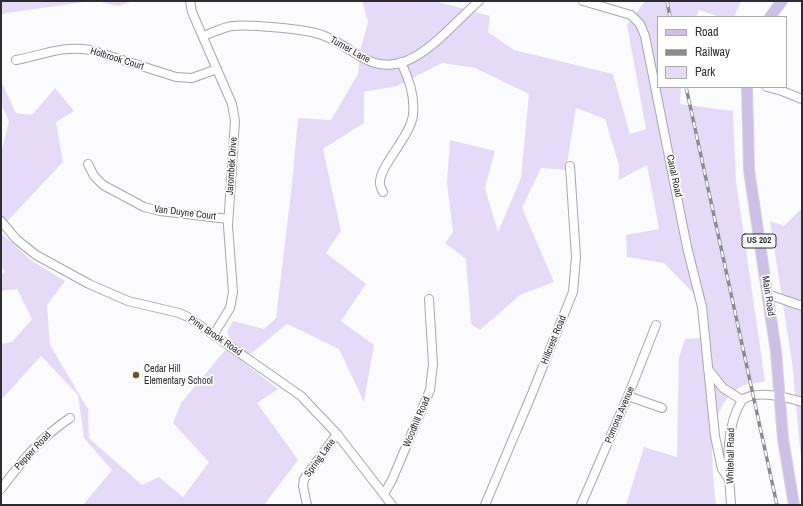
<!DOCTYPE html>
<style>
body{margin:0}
#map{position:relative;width:803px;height:506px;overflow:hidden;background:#fbfafd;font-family:"Archivo Narrow",sans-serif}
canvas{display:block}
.frame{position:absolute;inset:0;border:2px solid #2d2c31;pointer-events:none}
.legend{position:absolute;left:657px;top:16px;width:130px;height:72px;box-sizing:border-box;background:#fff;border:1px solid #ababad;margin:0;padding:5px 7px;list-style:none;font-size:12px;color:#2d2c31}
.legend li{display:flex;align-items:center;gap:8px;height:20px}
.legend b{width:20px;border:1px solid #ababad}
</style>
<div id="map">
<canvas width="803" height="506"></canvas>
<div class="frame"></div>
<ul class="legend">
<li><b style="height:5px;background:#cebfe9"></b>Road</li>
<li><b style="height:5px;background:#8c8b8f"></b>Railway</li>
<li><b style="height:11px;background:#e5dbf8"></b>Park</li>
</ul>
</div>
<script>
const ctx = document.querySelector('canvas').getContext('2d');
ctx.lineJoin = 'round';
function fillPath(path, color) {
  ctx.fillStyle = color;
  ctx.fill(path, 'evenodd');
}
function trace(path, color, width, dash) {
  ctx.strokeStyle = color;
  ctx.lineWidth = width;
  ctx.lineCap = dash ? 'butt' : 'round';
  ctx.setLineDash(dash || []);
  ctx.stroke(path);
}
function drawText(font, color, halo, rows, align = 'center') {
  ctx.font = font + ' "Archivo Narrow",sans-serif';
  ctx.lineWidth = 3.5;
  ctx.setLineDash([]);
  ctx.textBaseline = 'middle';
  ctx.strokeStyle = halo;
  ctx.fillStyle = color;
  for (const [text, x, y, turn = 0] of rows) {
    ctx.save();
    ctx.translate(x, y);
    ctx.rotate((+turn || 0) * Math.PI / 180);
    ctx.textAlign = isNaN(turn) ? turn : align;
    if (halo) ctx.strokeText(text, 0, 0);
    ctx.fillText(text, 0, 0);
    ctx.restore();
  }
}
const green = new Path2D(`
 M1,1H91L1,14Z
 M96,1H133L118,6Z
 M362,1H435L490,16L488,32L514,50L613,74L630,134L646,129L627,25L645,1H741L734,17H720L699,10L696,17H658V87H681L680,104L733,111L736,181L765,381C758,383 748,383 742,386C702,409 713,467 716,505H626L644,447L677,457L679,357L685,339L704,338L700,300L664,263L627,257L626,235L659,229L647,165L619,180V165L605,119L576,108L566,170L541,168L522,208L554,282L520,295L480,330L471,324L466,259L445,243L453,232L447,183L450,140L495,151L485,188L498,232L521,178L529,94L475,68L442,63L397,86L364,92V123L323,149L341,231L326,253L366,284L341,321L374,345L364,402L339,349L287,324L242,361L278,389L257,403L298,460L264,505H83L112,470L84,438L78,395L41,356L1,400V344L12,342L32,319L17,289L1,291V275L5,271L1,267V233L32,261L65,281L47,305L50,345L88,409L89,438L142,485L159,477L183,497L209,462L173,423L181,403L232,342L227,332L233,321L264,329L276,318L292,184L298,118L331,120L358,74L361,47L368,22Z
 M1,81L16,113L32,115L55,88L74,111L56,122L63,162L1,228V153L9,121L1,104Z
 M802,208V470L792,362L770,221L784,226Z`);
const minor = new Path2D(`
 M190,1L192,12L232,104L235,121L228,226L233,292L230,308L214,334
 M583,1L631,15L640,24L645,36L687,247L702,307L715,436L722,469L730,481
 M203,36C212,33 221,28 232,26C249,24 306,29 322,35C353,46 369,75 406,61C432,51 457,20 479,1
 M16,60C45,55 60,45 91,50L176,77L192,78L217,69
 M767,87L782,91L802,99
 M88,164L94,176L103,185L144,207L160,211L228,219
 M383,192C382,190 380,186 380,184C378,167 410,138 413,115C415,95 409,80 401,62
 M1,221L16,239L36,255L89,284L128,301L179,313L188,317L301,396L337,434L392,505
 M767,294L802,306
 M708,369L723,388L742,400
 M628,396L662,408
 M1,489C21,462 41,437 70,418
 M384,494L392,480L430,390L433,364L429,299
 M307,505L303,486L304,479L337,434
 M485,505L531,396L573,292L576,257L570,166
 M581,505L628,396L656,325
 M731,505C729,470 723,431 742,400C757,389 786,397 802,402`);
const major = new Path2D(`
 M770,17L782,1
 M747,87L749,170L776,352L783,439L794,505`);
const rail = new Path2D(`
 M667,1L670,17
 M686,87L777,505`);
const markers = [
 [136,375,4,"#685624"]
];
const shields = [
 [759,241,34]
];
const shieldNames = [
 ["US 202",759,241]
];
const streetNames = [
 ["Turner Lane",350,50,29],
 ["Holbrook Court",117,59,17],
 ["Jarombek Drive",232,166,-86],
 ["Canal Road",674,176,78],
 ["Van Duyne Court",185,213,7],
 ["Main Road",768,296,81],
 ["Pine Brook Road",215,336,34],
 ["Hillcrest Road",554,340,-68],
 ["Pomona Avenue",620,415,-67],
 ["Woodhill Road",417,422,-67],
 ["Pepper Road",33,451,-47],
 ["Whitehall Road",731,456,-89],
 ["Spring Lane",320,458,-54]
];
const poiNames = [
 ["Cedar Hill",144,369],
 ["Elementary School",144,381]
];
fillPath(green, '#e5dbf8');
trace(minor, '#a9a5b3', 10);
trace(major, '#d5d5d6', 12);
trace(minor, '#fff', 8);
trace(major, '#cebfe9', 10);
trace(rail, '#8c8b8f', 3.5);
trace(rail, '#fff', 2, [6]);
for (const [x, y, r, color] of markers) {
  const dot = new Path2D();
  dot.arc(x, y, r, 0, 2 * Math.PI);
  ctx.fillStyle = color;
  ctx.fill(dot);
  trace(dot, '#fff', 1.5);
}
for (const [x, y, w] of shields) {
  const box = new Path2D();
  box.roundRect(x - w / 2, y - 7, w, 14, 3);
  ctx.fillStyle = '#fff';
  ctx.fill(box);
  trace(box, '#2d2c31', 1);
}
drawText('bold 9px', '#2d2c31', null, shieldNames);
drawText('10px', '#2d2c31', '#fff', streetNames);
drawText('10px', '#2d2c31', '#fff', poiNames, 'left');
</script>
